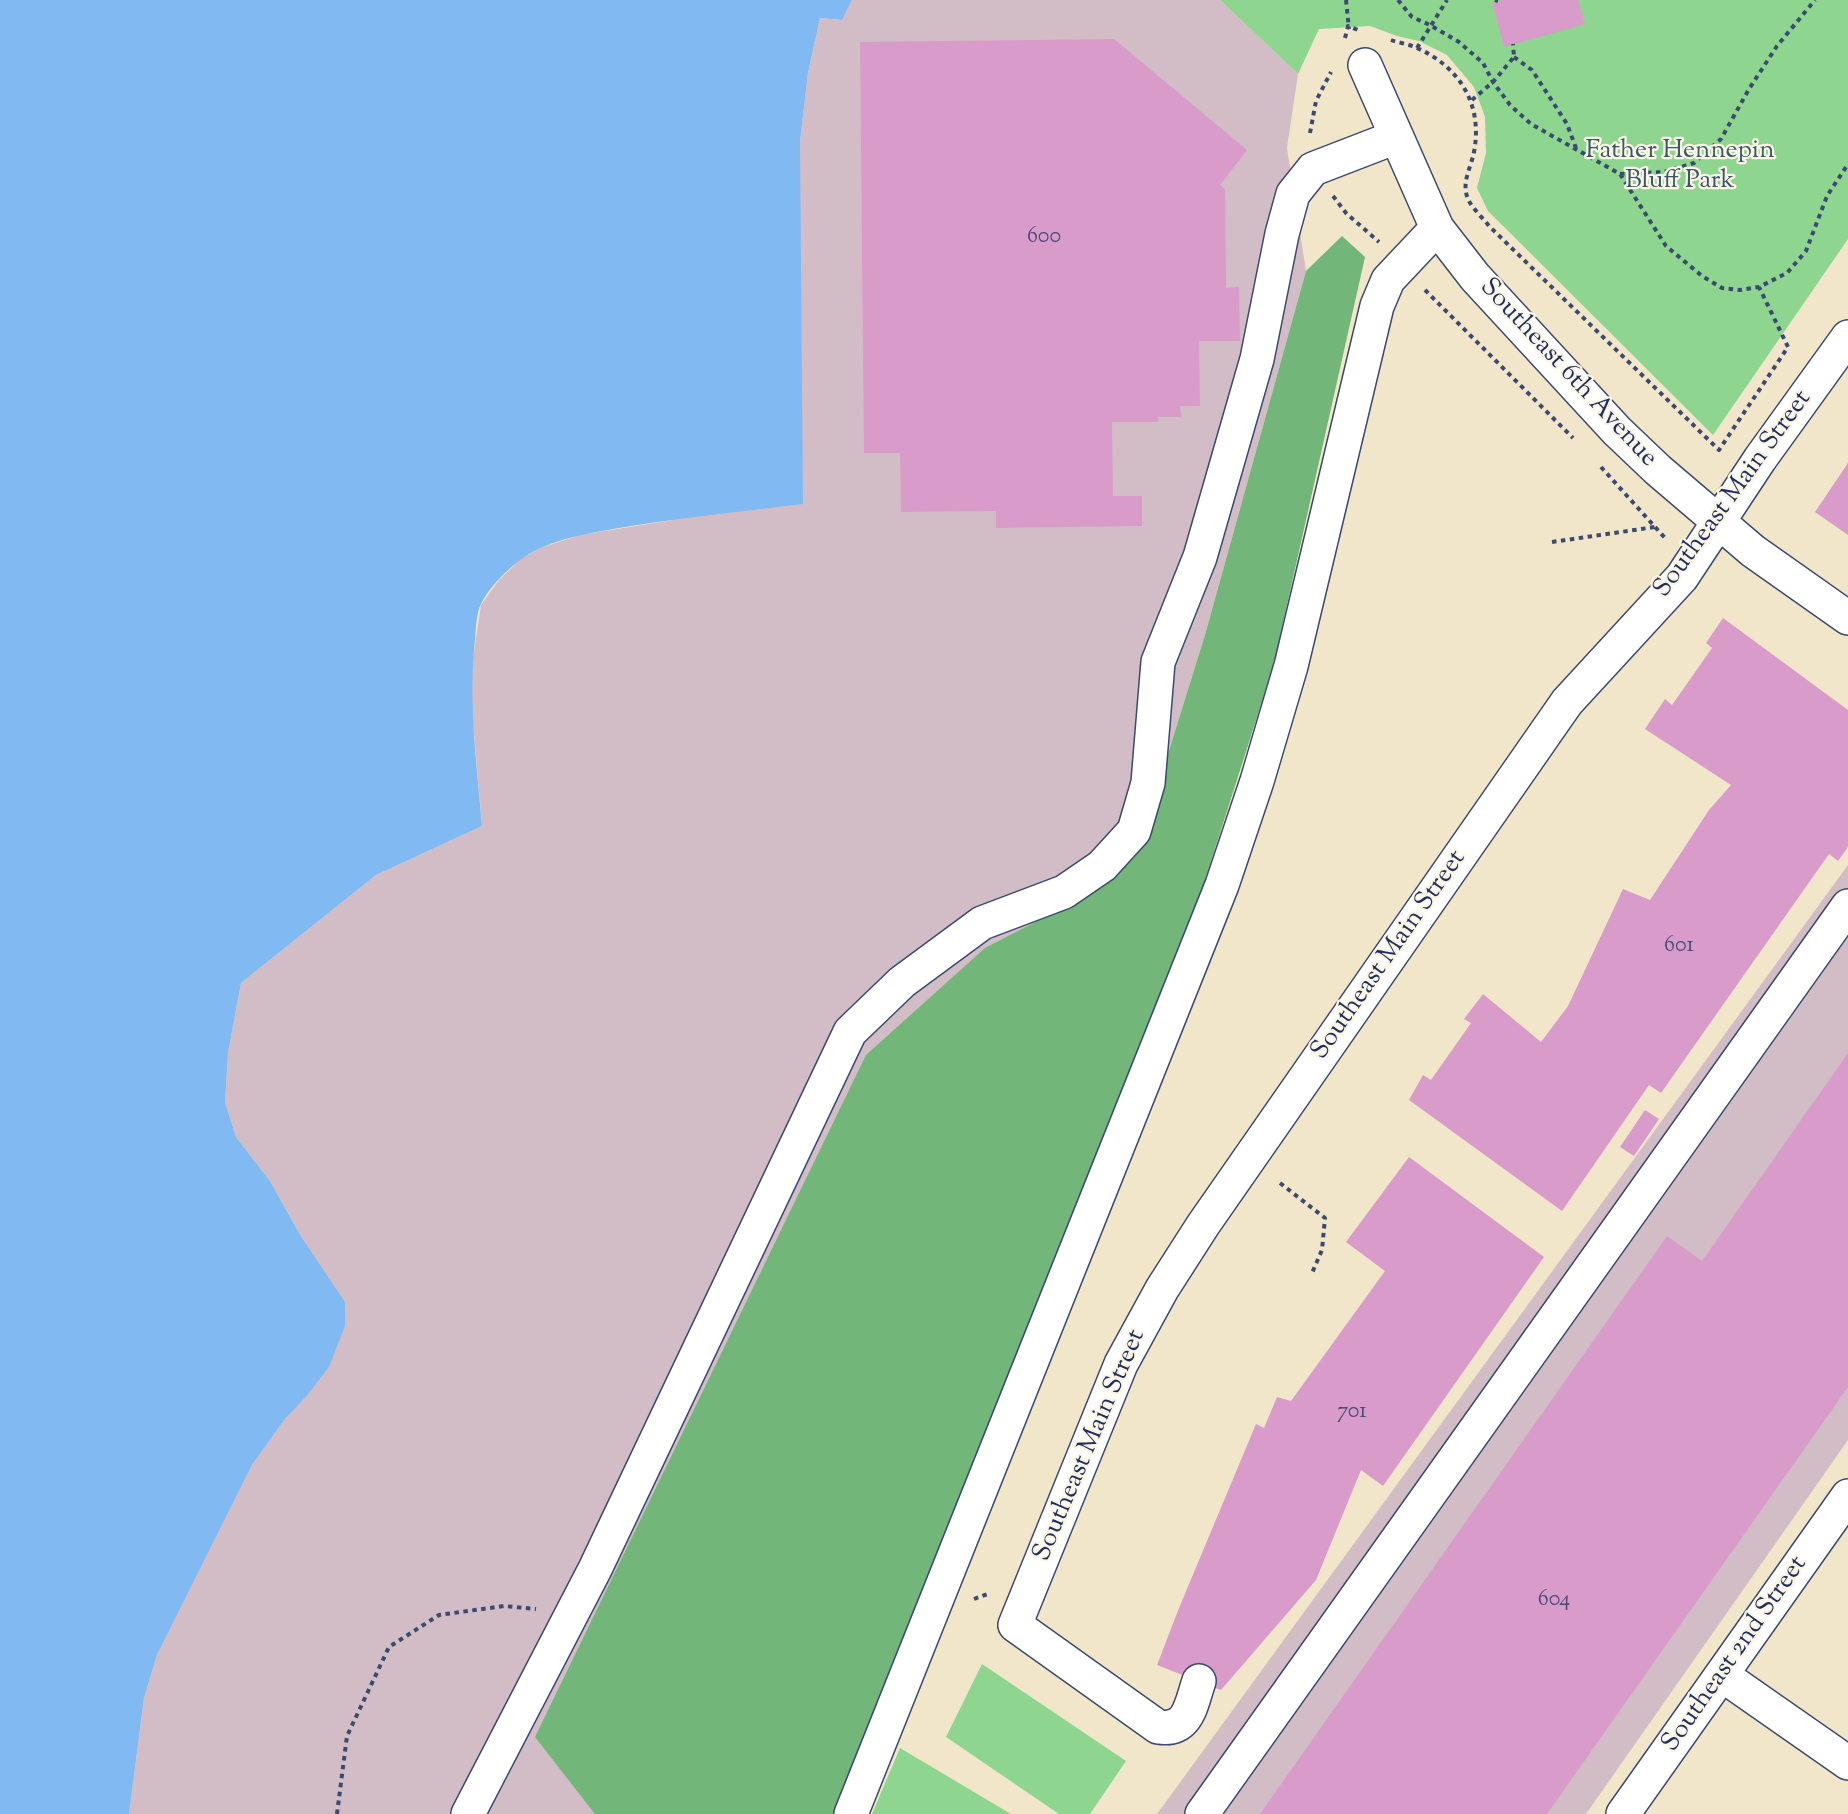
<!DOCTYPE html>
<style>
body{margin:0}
canvas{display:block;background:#f1e6c9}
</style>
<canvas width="1848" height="1814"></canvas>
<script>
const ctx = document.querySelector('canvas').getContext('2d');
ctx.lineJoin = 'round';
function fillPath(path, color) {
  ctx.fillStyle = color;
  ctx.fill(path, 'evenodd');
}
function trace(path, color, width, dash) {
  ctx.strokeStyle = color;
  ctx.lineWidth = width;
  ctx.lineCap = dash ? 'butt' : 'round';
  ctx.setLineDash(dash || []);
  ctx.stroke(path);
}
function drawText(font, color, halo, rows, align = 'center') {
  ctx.font = font + ' "Sorts Mill Goudy",serif';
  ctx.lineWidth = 4.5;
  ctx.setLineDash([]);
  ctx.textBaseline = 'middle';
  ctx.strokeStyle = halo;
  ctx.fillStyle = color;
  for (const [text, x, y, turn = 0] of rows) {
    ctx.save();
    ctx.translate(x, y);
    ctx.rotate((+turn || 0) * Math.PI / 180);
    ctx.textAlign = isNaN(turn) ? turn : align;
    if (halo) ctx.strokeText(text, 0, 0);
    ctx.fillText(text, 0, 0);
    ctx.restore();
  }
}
const industrial = new Path2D(`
 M852,0H1220L1298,74L1287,148L1306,271L1205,635L1148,818L706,1814H129L144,1698L157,1655L252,1465L285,1419L305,1398L302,1238L270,1181L236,1137L225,1102L228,1053L241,983L376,875L482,826L472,710V665L481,605L499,580L522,558L543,547L580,535L673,520L800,142L808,73L820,18L842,20Z
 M1848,865V1440L1586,1814H1157Z`);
const green = new Path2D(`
 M1220,0H1848V239L1713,435L1488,211L1477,188L1486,153L1485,117L1474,87L1447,55L1419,41L1397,36L1370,26L1319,29L1298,74Z
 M982,1664L1126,1761L1090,1814H1059L946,1737Z
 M900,1748L1011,1814H872Z`);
const forest = new Path2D(`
 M1342,236L1365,257L1273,667L1189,930L840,1814H595L535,1737L866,1055L985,948L1078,900L1148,818L1205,635L1306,271Z`);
const water = new Path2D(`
 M0,0H852L842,20L820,18L808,73L800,142L803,504C745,511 688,517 631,526C602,531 571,535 543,547C520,556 492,582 481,604C476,614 476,629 475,640C468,702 477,764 482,826L376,875L241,983L228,1053L225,1102L236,1137L270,1181L302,1238L345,1302V1326L329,1367L305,1398L285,1419L252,1465L157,1655L144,1698L129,1814H0Z`);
const building = new Path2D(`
 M1503,0H1578L1585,24L1504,47L1492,3Z
 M1114,39L1247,150L1220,185L1225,189L1226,288L1239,287L1240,341H1199L1200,406H1180L1181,417H1158V422H1112L1113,496H1142V526L996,528V511L901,512L900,453H864L860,42Z
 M1848,463V535L1815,512Z
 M1723,618L1848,710V847L1838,861L1829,854L1661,1093L1649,1085L1562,1211L1409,1100L1423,1075L1431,1080L1471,1023L1464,1019L1483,994L1541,1042L1568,1006L1623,889L1650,900L1709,810L1731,785L1645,729L1665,699L1672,705L1712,648L1706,643Z
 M1848,1053V1387L1547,1814H1260L1667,1236L1702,1261Z
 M1645,1110L1659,1119L1634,1156L1620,1147Z
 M1409,1157L1544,1257L1383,1486L1361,1470L1316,1580L1221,1690L1157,1665L1179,1608L1256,1424L1264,1428L1277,1397L1291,1401L1385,1271L1346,1242Z`);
const path = new Path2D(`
 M1346,0L1349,29
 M1398,0L1412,17L1430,25L1459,42L1483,63L1493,82L1510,105L1531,124L1620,174L1666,246L1702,276L1722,288L1740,290L1759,287L1787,273L1806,251L1827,196L1848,164
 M1495,0L1498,1
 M1345,38L1348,26L1358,30
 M1391,40C1399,43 1409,44 1417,48C1460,67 1483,105 1474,152C1471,168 1460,184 1469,201C1473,209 1483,218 1489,226L1719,450L1788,347L1759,287
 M1417,48L1447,0
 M1514,57L1532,70L1567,124L1576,148
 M1472,100L1493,82L1514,57L1513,44
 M1310,133L1316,101L1331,72
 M1620,174L1664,172L1694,163L1721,139L1749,89L1777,46L1815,0
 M1333,196L1346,213L1379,242
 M1425,290L1573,438
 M1601,467L1665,538
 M1552,542L1655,527
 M1280,1183L1325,1218L1322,1250L1312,1273
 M974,1599L990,1593
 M337,1814L347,1736L389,1647L439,1615L504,1606L536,1609`);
const minor = new Path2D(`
 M1365,65L1437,228L1475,277L1617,431L1658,470L1753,551L1848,618
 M1722,1675L1848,1763
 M1199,1681C1191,1704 1189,1732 1158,1727L1015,1625L1121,1364L1162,1289L1203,1225L1567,702L1682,577L1760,459L1848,337
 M468,1814L595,1569L850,1032L902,982L982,923L1064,892L1102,866L1134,831L1148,783L1158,662L1200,557L1257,359L1282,234L1293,194L1313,169L1396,137
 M851,1814L1222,885L1257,781L1291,666L1377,306L1388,280L1437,228
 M1202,1814L1848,906
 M1623,1814L1848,1496`);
const numberNames = [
 ["600",1044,238],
 ["601",1679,947],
 ["701",1352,1413],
 ["604",1554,1601]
];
const parkNames = [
 ["Father Hennepin",1680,153],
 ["Bluff Park",1680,183]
];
const streetNames = [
 ["Southeast 6th Avenue",1567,374,47],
 ["Southeast Main Street",1734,495,-54],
 ["Southeast Main Street",1390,956,-55],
 ["Southeast Main Street",1091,1446,-67],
 ["Southeast 2nd Street",1736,1655,-55]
];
fillPath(industrial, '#d2bdc6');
fillPath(green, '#8ed590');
fillPath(forest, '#72b67a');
fillPath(water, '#81baf2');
fillPath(building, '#d99bca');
trace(minor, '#3b4a6e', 36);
trace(path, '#3b4a6e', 4, [4.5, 4.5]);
trace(minor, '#fff', 33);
drawText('22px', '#4a4a79', null, numberNames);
drawText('26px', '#38586a', '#fcf5e5', parkNames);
drawText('26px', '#1b2f5e', '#fcf5e5', streetNames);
</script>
